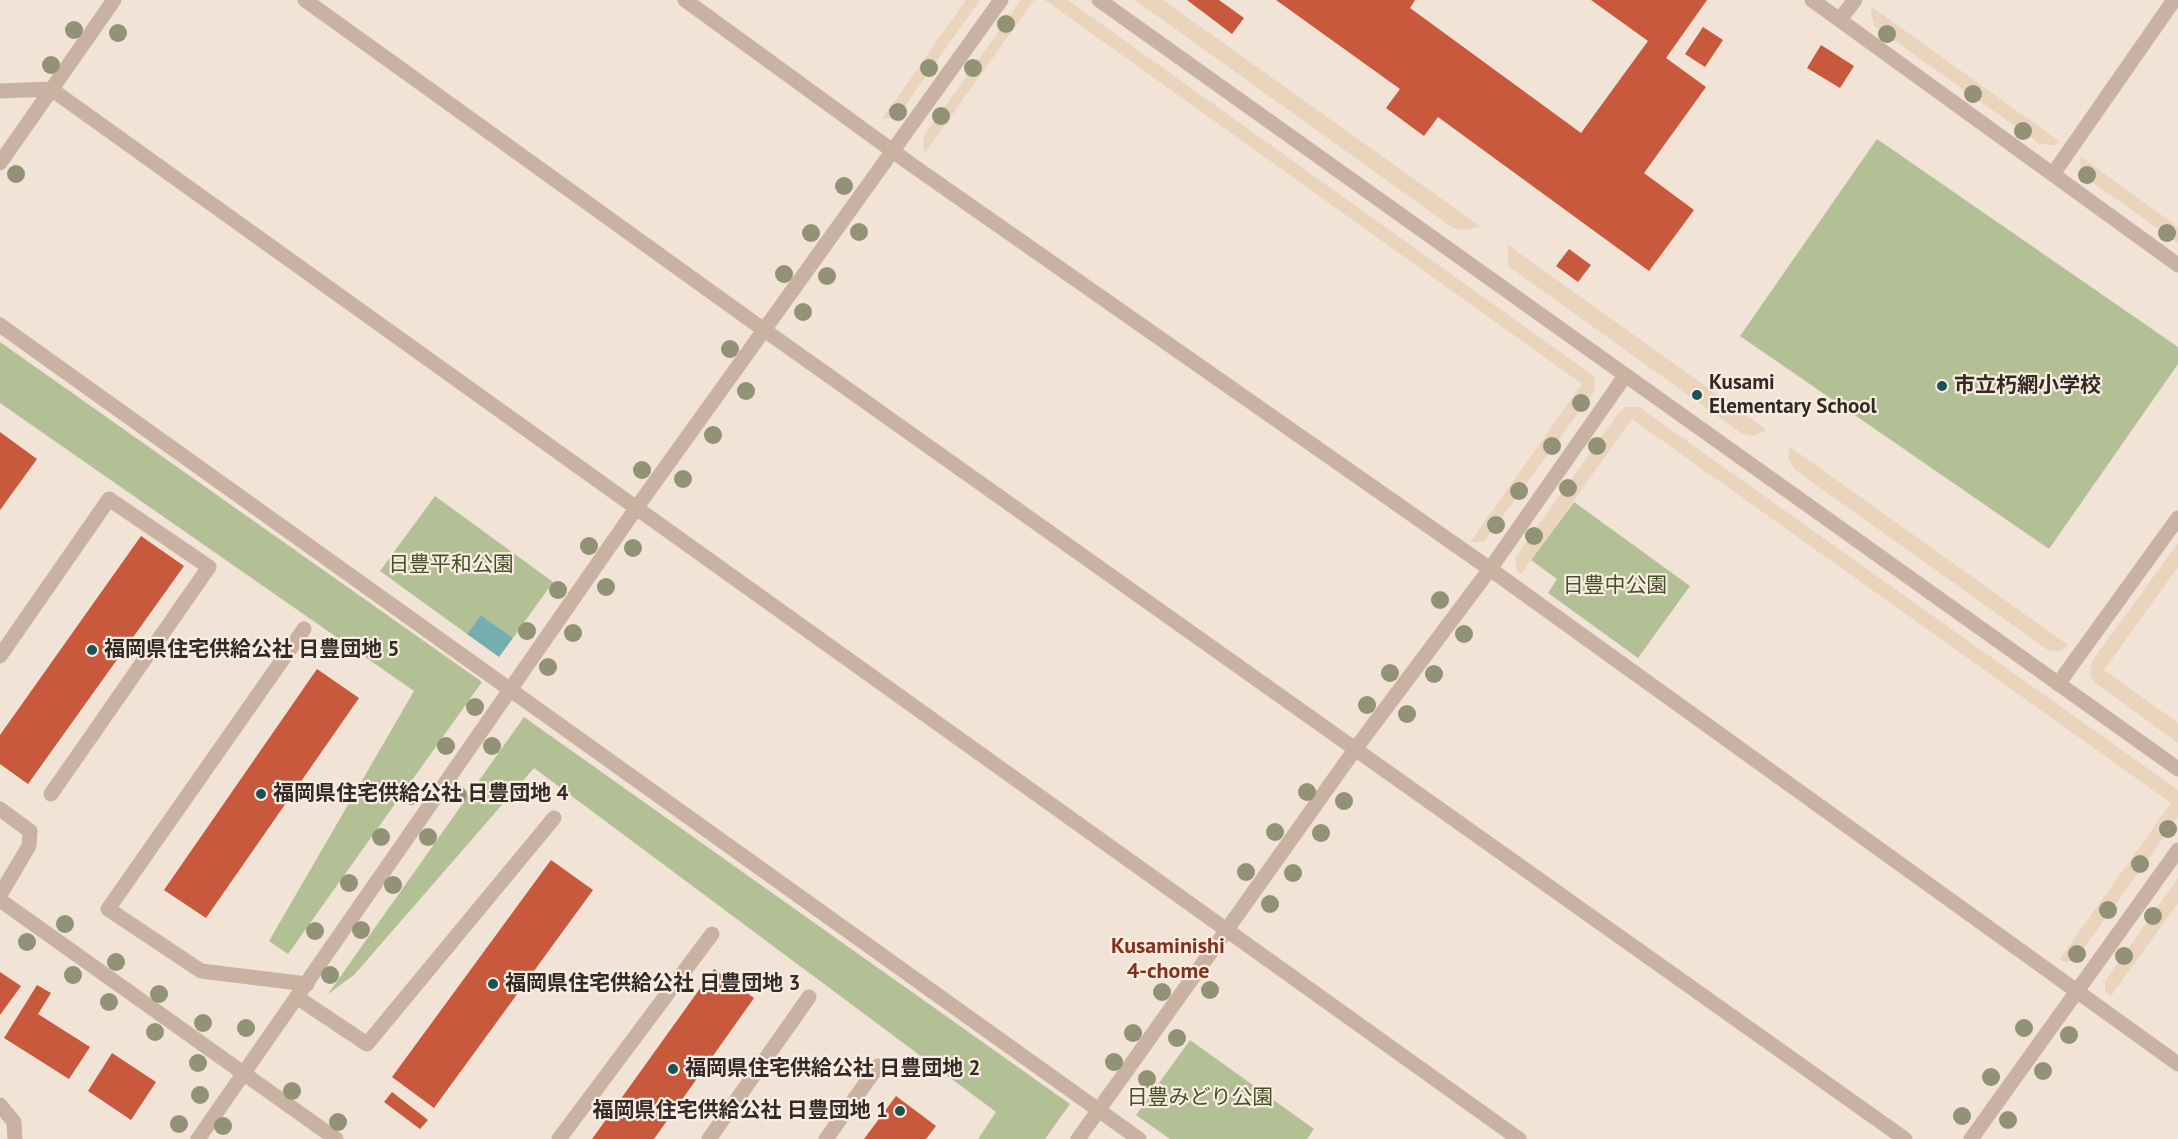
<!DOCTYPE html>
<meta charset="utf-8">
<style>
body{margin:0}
canvas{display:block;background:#f1e3d6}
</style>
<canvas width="2178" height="1139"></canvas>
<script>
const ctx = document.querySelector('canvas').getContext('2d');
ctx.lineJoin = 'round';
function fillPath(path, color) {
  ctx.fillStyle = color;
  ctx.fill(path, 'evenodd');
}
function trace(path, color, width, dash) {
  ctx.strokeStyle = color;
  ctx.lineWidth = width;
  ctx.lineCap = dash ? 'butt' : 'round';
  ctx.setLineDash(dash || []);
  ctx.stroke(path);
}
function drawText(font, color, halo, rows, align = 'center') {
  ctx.font = font + ' "PT Sans","Noto Sans JP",sans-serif';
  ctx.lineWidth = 4.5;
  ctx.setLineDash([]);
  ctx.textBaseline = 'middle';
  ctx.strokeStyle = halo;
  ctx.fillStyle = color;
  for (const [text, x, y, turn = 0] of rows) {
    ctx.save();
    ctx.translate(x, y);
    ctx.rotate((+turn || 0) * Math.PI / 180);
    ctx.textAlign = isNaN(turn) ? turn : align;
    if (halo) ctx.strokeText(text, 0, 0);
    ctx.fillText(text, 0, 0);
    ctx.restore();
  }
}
const green = new Path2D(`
 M1877,139L2178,347V364L2049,549L1740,336Z
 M0,342L482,682L288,954L269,941L414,691L0,403Z
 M435,496L553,582L513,638L481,615L467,634L380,571Z
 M1574,502L1690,586L1638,658L1548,593L1557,579L1531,560Z
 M524,717L1070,1104L1045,1139H978L996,1112L534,768L354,975L328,994Z
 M1190,1040L1314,1129L1307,1139H1170L1136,1115Z`);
const plaza = new Path2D(`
 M966,0H980L897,117L882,119Z
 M1021,0H1034L924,154L923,137Z
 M1045,0H1068L1591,374L1595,378L1594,391L1484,542H1470L1582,384Z
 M1135,0H1163L1480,226L1467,230L1453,228Z
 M1872,7L2059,141L2055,145L2040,144L1874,26L1871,13Z
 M2080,156L2178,227V243L2081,174Z
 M1508,245L1767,430L1754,436L1741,433L1508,266Z
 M1626,407H1639L2178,790V817L2077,958L2066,962L2059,960L2171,803L1632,419L1521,574L1517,570L1515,558L1620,411Z
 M1790,447L2068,645L2066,648L2059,651L2048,650L1795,470L1788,458Z
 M2178,543V567L2104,670L2178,723V743L2094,682L2090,676L2092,661Z
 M2178,878V903L2111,996L2105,991V981Z`);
const water = new Path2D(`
 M481,615L513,638L499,657L467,634Z`);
const building = new Path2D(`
 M1187,0H1219L1244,18L1232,34Z
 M1276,0H1415L1410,8L1581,133L1648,41L1591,0H1707L1666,58L1706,87L1644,173L1694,210L1649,271L1438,117L1424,136L1386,108L1400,89Z
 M1703,27L1723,40L1705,67L1685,54Z
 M1821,45L1854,66L1840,88L1807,68Z
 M1569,249L1591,265L1578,282L1556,266Z
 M0,432L37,459L0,510Z
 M141,536L184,566L28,784L0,764V735Z
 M317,669L359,698L206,918L164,890Z
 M551,860L593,890L434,1108L392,1077Z
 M714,969L754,998L654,1139H592Z
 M0,972L21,986L0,1015Z
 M37,985L51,993L38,1014L90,1047L69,1079L4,1038Z
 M112,1053L156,1082L131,1120L88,1091Z
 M392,1092L428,1120L420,1129L384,1102Z
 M896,1096L936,1126L926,1139H864Z`);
const service = new Path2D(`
 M304,629L108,909L201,971L307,984
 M0,656L109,499L209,567L51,794
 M0,809L30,831L29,846L0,895
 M298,998L367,1044L554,818
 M559,1139L712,934
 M709,1139L809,997
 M826,1139L878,1066`);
const minor = new Path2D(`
 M305,0L746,317L1905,1139
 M685,0L912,165L1490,569L2178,1064
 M1812,0L2178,265
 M1840,19L1855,0
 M0,91L51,89C541,438 1027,792 1519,1139
 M0,163L114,0
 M2053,174L2174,0
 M0,325L1139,1139
 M2058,684L2178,518
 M0,900L336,1139
 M0,1105L14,1122L15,1139
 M198,1139L637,507L1001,0
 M1078,1139L1356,748L1490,569L1625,376
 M1971,1139L2178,850`);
const tertiary = new Path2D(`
 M1099,0L2178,769`);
const trees = [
 [1006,24],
 [74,30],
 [118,33],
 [1887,34],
 [51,65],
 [929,68],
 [973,68],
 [1973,94],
 [898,112],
 [941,116],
 [2023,131],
 [16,174],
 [2087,175],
 [844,186],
 [859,232],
 [811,233],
 [2167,233],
 [784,274],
 [827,276],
 [803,312],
 [730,349],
 [746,391],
 [1581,403],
 [713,435],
 [1552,446],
 [1597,446],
 [642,470],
 [683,479],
 [1568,488],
 [1519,491],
 [1496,525],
 [1534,536],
 [589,546],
 [633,548],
 [606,587],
 [558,590],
 [1440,600],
 [527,631],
 [573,633],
 [1464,634],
 [548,667],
 [1390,673],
 [1434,674],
 [1367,705],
 [475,707],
 [1407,714],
 [446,746],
 [492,746],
 [1307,792],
 [458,795],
 [411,796],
 [1344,801],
 [2168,829],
 [1275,832],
 [1321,833],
 [381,837],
 [428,837],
 [2140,864],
 [1246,872],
 [1293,873],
 [349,883],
 [393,885],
 [1270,904],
 [2108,910],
 [2153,916],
 [65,924],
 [361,930],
 [315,931],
 [27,942],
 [2077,954],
 [2124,956],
 [116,962],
 [73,975],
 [330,975],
 [1210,990],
 [1162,992],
 [159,994],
 [109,1002],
 [203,1023],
 [246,1028],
 [2024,1028],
 [155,1032],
 [1133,1033],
 [2069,1035],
 [1177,1038],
 [1114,1062],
 [198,1063],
 [2043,1071],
 [1991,1077],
 [1147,1079],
 [292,1091],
 [200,1095],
 [1962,1116],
 [2008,1120],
 [338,1122],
 [179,1124],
 [223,1126]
];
const markers = [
 [1942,386,6,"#1a5355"],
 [1697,395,6,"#1a5355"],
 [92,650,6,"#1a5355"],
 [261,794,6,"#1a5355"],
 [493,984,6,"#1a5355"],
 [673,1069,6,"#1a5355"],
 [900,1111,6,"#1a5355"]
];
const poiNames = [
 ["Kusami",1709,383],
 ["Elementary School",1709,407],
 ["市立朽網小学校",1954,386],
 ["福岡県住宅供給公社 日豊団地 5",104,650],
 ["福岡県住宅供給公社 日豊団地 4",273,794],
 ["福岡県住宅供給公社 日豊団地 3",505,984],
 ["福岡県住宅供給公社 日豊団地 2",685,1069],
 ["福岡県住宅供給公社 日豊団地 1",888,1111,"right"]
];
const parkNames = [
 ["日豊平和公園",451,565],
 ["日豊中公園",1615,586],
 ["日豊みどり公園",1200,1098]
];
const neighbourhoodNames = [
 ["Kusaminishi",1168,947],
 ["4-chome",1168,972]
];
fillPath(green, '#b3c096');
fillPath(plaza, '#ead4bc');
fillPath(water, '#74aeae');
fillPath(building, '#c8593c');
trace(service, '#c9b2a2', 15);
trace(minor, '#c9b2a2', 15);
trace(tertiary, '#c9b2a2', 15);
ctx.fillStyle = '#929376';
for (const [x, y] of trees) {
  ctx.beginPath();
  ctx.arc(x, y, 9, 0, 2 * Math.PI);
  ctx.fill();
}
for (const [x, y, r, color] of markers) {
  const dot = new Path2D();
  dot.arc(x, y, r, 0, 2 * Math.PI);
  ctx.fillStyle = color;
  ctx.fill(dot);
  trace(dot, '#f9ede2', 2);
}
drawText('bold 21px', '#332925', '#f9ede2', poiNames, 'left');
drawText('21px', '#445228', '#f9ede2', parkNames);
drawText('bold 22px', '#83311c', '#f9ede2', neighbourhoodNames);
</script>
